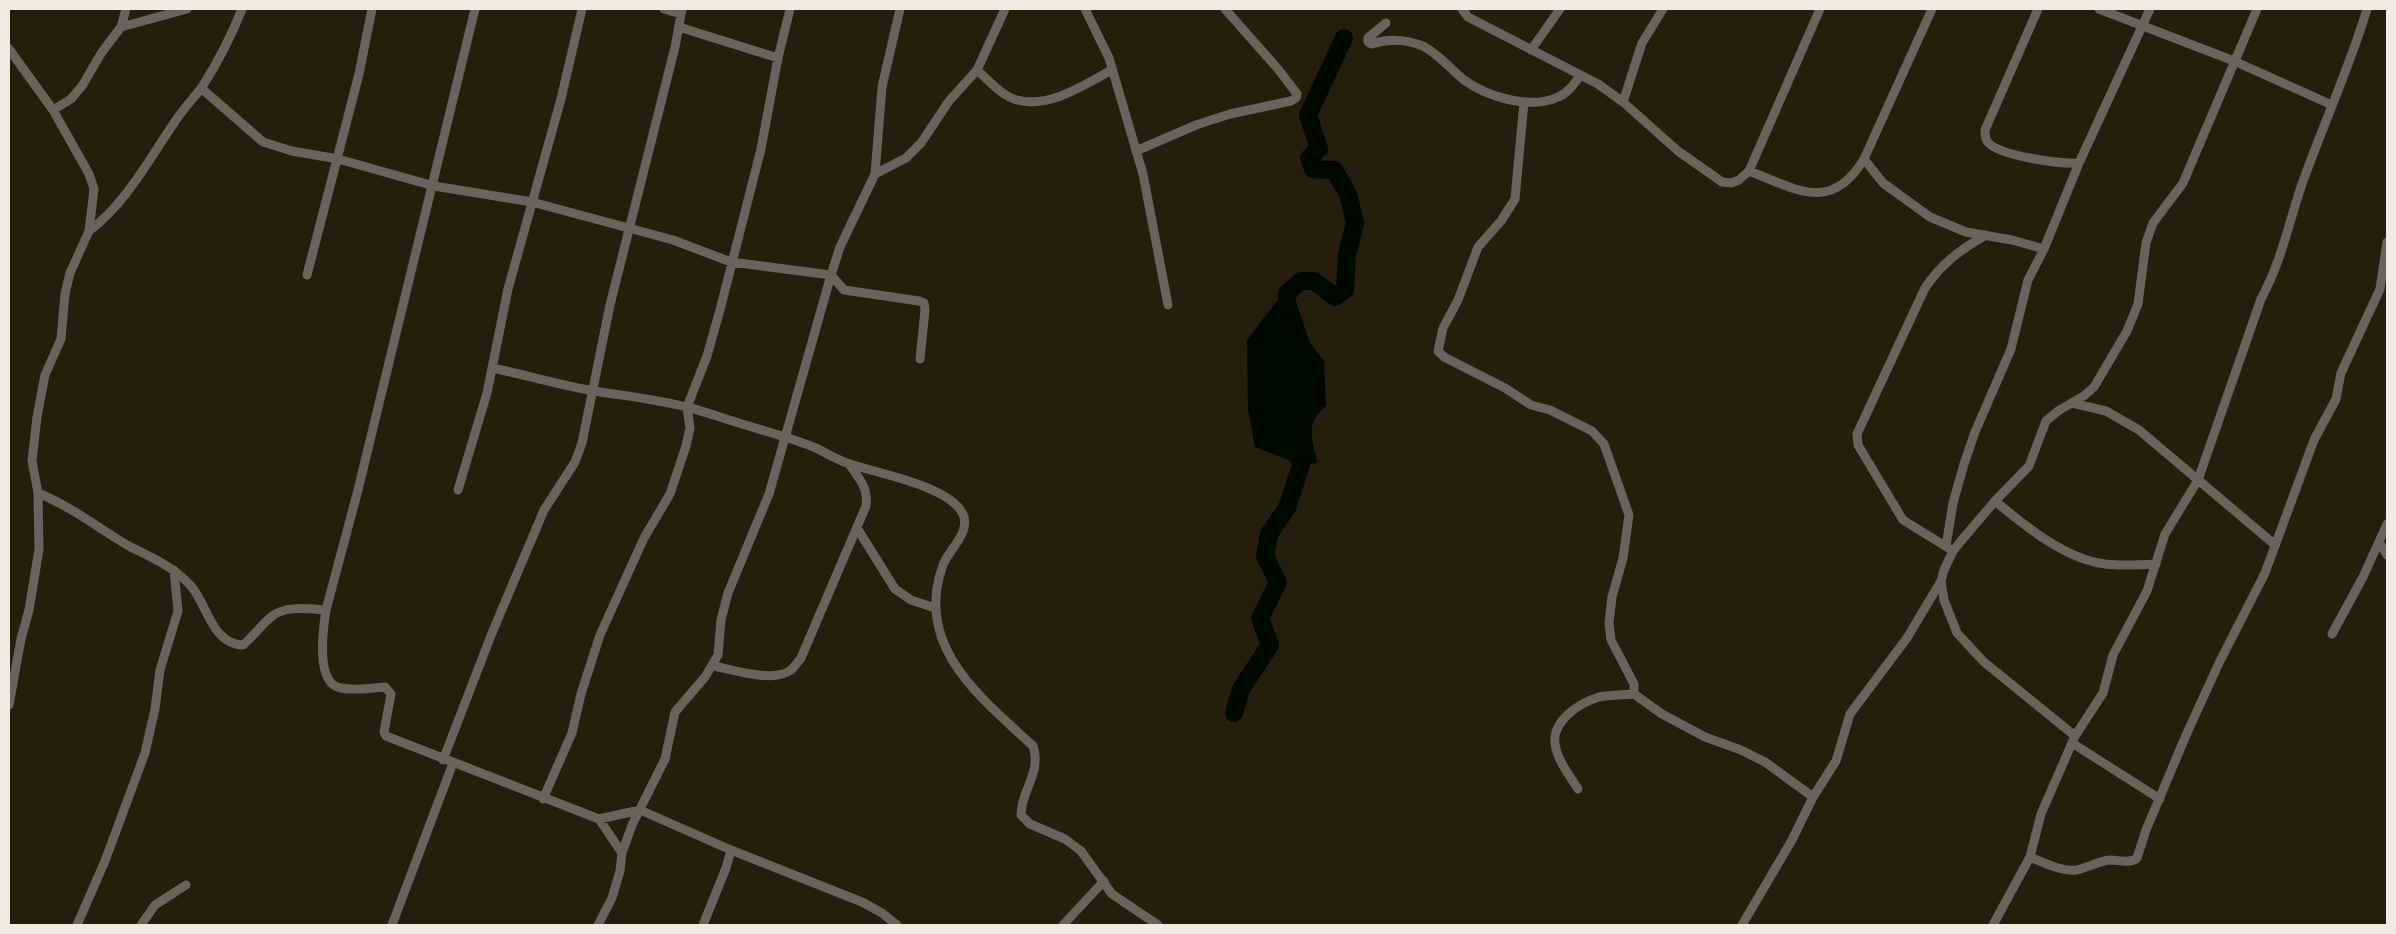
<!DOCTYPE html>
<style>
body{margin:0}
#map{position:relative;width:2396px;height:934px;overflow:hidden;background:#261d0d;font-family:"Playfair Display",serif}
canvas{display:block}
.frame{position:absolute;inset:0;border:10px solid #f1eae1;pointer-events:none}
</style>
<div id="map">
<canvas width="2396" height="934"></canvas>
<div class="frame"></div>
</div>
<script>
const ctx = document.querySelector('canvas').getContext('2d');
ctx.lineJoin = 'round';
function fillPath(path, color) {
  ctx.fillStyle = color;
  ctx.fill(path, 'evenodd');
}
function trace(path, color, width, dash) {
  ctx.strokeStyle = color;
  ctx.lineWidth = width;
  ctx.lineCap = dash ? 'butt' : 'round';
  ctx.setLineDash(dash || []);
  ctx.stroke(path);
}
const water = new Path2D(`
 M1286,289L1293,293L1310,343L1324,361L1326,406C1304,423 1313,439 1317,463L1301,465L1255,447L1248,409L1247,340Z`);
const river = new Path2D(`
 M1286,313L1287,293L1301,281H1314L1335,297L1345,290L1347,255L1355,223L1348,194L1334,170L1313,169L1309,158L1319,149L1308,115L1344,38
 M1234,713L1241,689L1270,645L1260,618L1278,582L1265,556L1269,534L1287,508L1301,465L1295,442`);
const minor = new Path2D(`
 M475,9L358,490L326,610C323,629 315,684 341,688C355,691 371,688 385,687L391,694L384,732L386,736L599,819L640,810L731,850L862,902L882,913L897,925
 M664,9L681,14
 M1085,9L1109,58L1143,174L1168,305
 M1462,9L1468,17L1598,84L1623,102L1678,151L1722,182L1731,183L1739,180L1749,171L1820,9
 M2038,9L1985,130C1985,134 1985,138 1987,141C1996,156 2061,164 2079,163
 M2099,9L2234,61L2332,105
 M1386,23L1368,38V42L1371,44C1389,38 1405,39 1423,46C1438,54 1451,69 1464,80C1488,97 1530,110 1558,97C1568,93 1574,84 1580,76
 M121,27L187,9
 M679,27L778,58
 M9,49L53,110L89,174L94,189L89,231L70,273L65,294L61,339L45,375L37,417L32,461L38,493L39,549L29,610L21,639L9,705
 M1531,50L1560,9
 M977,70C988,80 1002,96 1017,100C1050,109 1085,84 1112,70
 M201,88L263,142L292,151L338,159L434,186L532,202L673,240L731,262L831,275L844,290L919,301L924,303L925,310L920,359
 M1524,102L1515,199L1501,221L1478,247L1458,300L1443,328L1438,351L1444,357L1505,388L1531,405L1550,410L1592,431L1604,444L1629,515L1623,558L1612,597L1609,623L1611,640L1634,684V694
 M1623,102L1642,43L1663,9
 M53,110L71,99L82,86L102,52L121,27L126,9
 M1136,151L1196,125L1230,114L1291,101L1296,98L1297,94L1278,69L1225,9
 M1864,159L1883,183L1930,217L1966,232L2012,240L2044,249
 M1749,171C1796,189 1831,214 1864,159L1932,9
 M875,174L906,158L921,143L949,101L977,70L1005,9
 M89,231C126,203 148,161 174,123C182,110 193,99 202,87C218,62 231,37 242,9
 M307,275L359,74L372,9
 M492,368C526,375 560,385 594,391C625,396 656,399 686,407C707,412 728,420 749,426C771,433 795,439 816,448C826,453 836,459 847,463C874,473 955,486 964,517C969,534 948,551 943,565C913,646 981,698 1033,746C1042,773 1021,790 1021,815L1030,824L1065,839L1081,851L1112,894L1158,925
 M2072,403L2106,411L2139,430L2274,544
 M458,490L487,393L508,289L561,99L582,9
 M38,493C70,506 97,527 127,545C150,557 173,566 191,586C208,606 212,644 243,645C253,637 261,625 271,617C285,605 309,609 326,610
 M1995,501C2025,526 2065,559 2105,564C2122,566 2139,565 2156,564
 M857,528L895,589L911,600L935,608
 M2379,542L2387,555
 M1946,546L1953,503L1964,464L1975,432L2011,349L2028,280L2044,249L2079,163L2150,9
 M1950,549L1903,520L1858,445L1857,434L1925,288C1941,264 1961,249 1986,235
 M2332,634L2363,577L2387,524
 M714,666C733,670 774,683 791,670C794,667 798,662 801,658L866,506C869,488 858,477 849,464
 M2075,736L1984,662L1957,633L1944,600L1941,581L1944,570L1953,551L1961,541L1995,501L2029,466L2046,421L2058,411L2085,395L2094,387L2127,331L2138,304L2146,243L2153,223L2183,183L2257,9
 M2072,743L2160,799
 M443,760L492,633L544,510L575,462L582,443L610,305L675,47L682,9
 M1578,789C1570,776 1557,760 1555,744C1552,721 1579,703 1599,697C1610,695 1623,695 1634,694L1662,714L1705,737L1741,750L1765,762L1813,797
 M543,799L572,733L581,694L600,635L644,538L670,494L686,446L690,428L687,407L707,356L720,310L761,149L778,58L790,9
 M599,819L622,853
 M2030,857C2043,862 2061,872 2076,870C2088,868 2098,861 2110,860C2119,860 2130,864 2137,858L2146,830L2187,733L2219,663L2265,573L2314,440L2336,399L2341,373L2380,289L2387,242
 M77,925L105,861L145,753L155,709L160,670L178,611L174,570
 M141,925L155,905L186,885
 M392,925L453,763
 M598,925L612,898L620,871L622,853L632,825L665,759L675,712L705,677L718,655L721,620L728,593L769,494L831,275L840,247L875,174L882,87L900,9
 M703,925L726,868L731,850
 M1063,925L1104,881
 M1742,925L1792,840L1813,797L1836,761L1850,714L1907,638L1941,581
 M1993,925L2030,857L2041,814L2075,736L2103,693L2113,655L2147,591L2165,534L2198,480L2261,299C2282,260 2288,225 2302,184C2323,125 2349,69 2367,9`);
fillPath(water, '#000900');
trace(river, '#000900', 18);
trace(minor, '#6b625e', 9);
</script>
